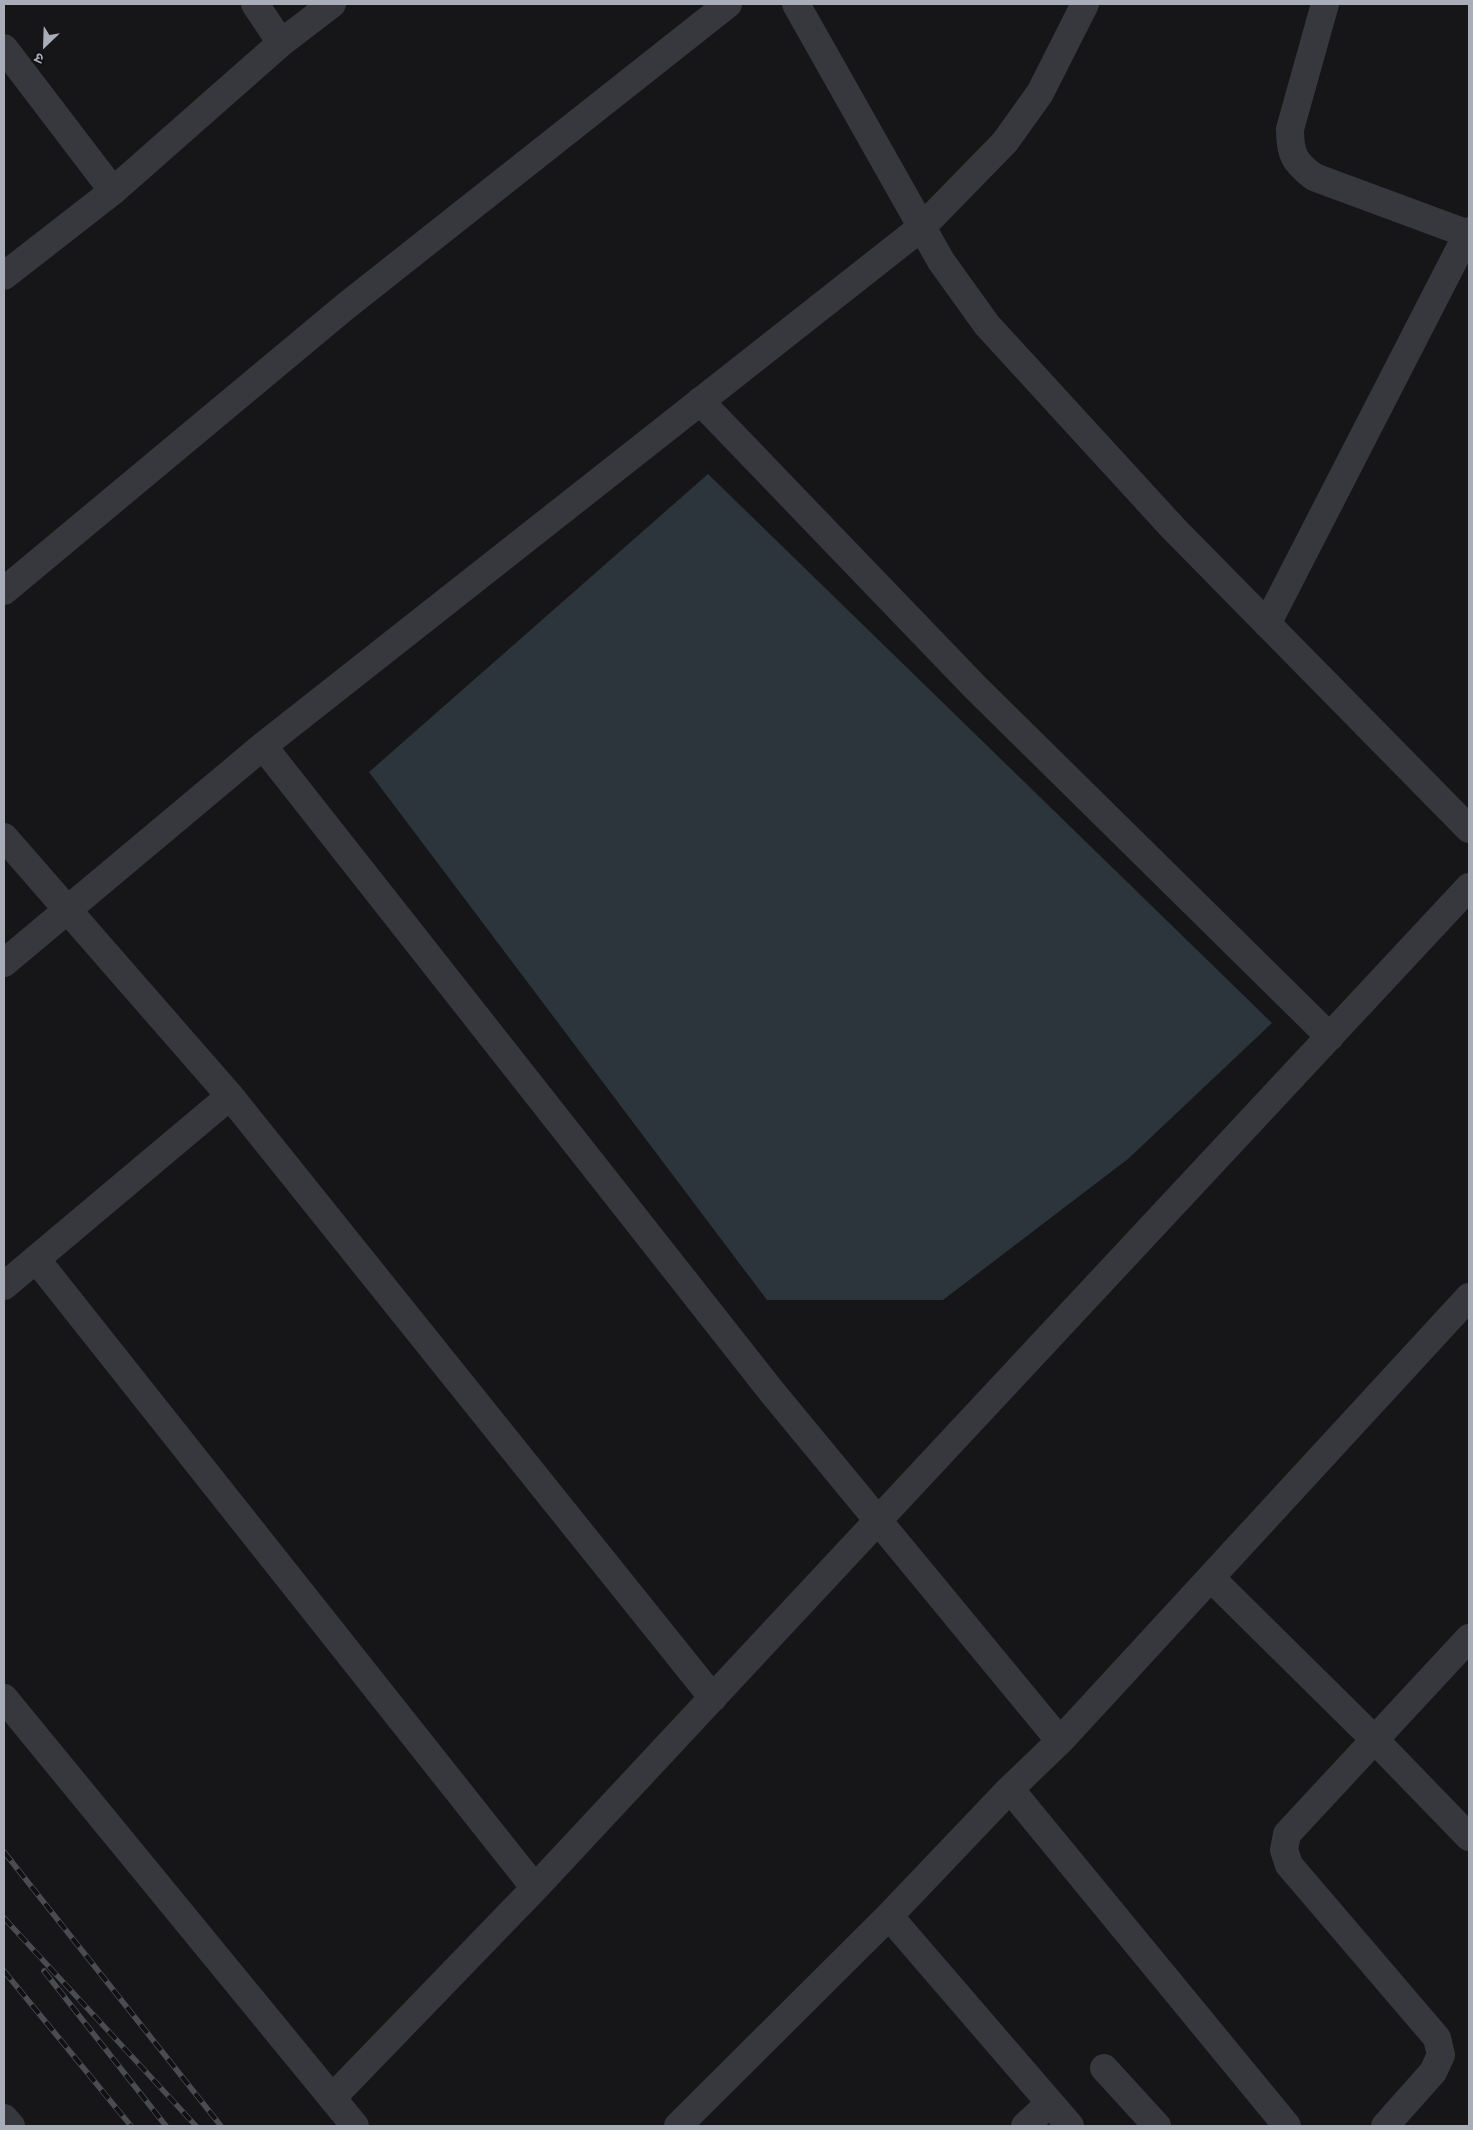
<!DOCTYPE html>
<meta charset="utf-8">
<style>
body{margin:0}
#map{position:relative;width:1473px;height:2130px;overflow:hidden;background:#161618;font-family:"PT Sans","Noto Sans Devanagari",sans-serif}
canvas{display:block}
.frame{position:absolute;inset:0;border:5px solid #a8adb8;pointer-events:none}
.north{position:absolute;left:20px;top:20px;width:50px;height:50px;-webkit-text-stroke:4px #111113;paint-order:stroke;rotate:204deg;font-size:14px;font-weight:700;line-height:20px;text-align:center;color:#a8adb8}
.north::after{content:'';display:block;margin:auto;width:18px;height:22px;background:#a8adb8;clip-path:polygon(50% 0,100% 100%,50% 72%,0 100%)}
</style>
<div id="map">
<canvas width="1473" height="2130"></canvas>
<div class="frame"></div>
<div class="north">उ</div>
</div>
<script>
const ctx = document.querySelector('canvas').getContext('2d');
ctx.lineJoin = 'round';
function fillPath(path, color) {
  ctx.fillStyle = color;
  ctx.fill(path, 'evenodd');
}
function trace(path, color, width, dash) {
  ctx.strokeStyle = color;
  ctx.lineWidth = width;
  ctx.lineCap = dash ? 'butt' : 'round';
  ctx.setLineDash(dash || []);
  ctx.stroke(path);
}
const water = new Path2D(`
 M708,474L1272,1023L1128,1159L943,1300H767L369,772Z`);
const minor = new Path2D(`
 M255,4L281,43
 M796,4L941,261L987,325L1173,528L1469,829
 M1325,4L1290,129C1290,154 1294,162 1314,177L1468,234
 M4,48L113,191
 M4,276L113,191L281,43L332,4
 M700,401L975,687L1330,1037
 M4,591L346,306L728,4
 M1267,624L1469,231
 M263,746L772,1392L1060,1741
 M4,837L230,1096L713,1698
 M4,963L263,746L923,226L1005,142L1040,93L1085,4
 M36,1259L535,1888
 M4,1286L230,1096
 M1211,1578L1374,1739L1469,1837
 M4,1698L355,2126
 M1010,1789L1287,2126
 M889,1916L1070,2126
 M1104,2068L1157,2126
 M332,2098L535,1888L1469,887
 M4,2118L11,2126
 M678,2126L889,1916L1010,1789L1060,1741L1469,1297
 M1025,2126L1050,2103
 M1385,2126L1433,2072L1441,2055L1437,2038L1289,1865L1284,1850L1287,1834L1469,1638`);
const rail = new Path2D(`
 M4,1852L221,2126
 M4,1918L196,2126
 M4,1971L131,2126
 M44,1971L166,2126`);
fillPath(water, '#2c353c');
trace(minor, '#37383d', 28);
trace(rail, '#4a4c52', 5.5);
trace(rail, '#111113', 4, [11]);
</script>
